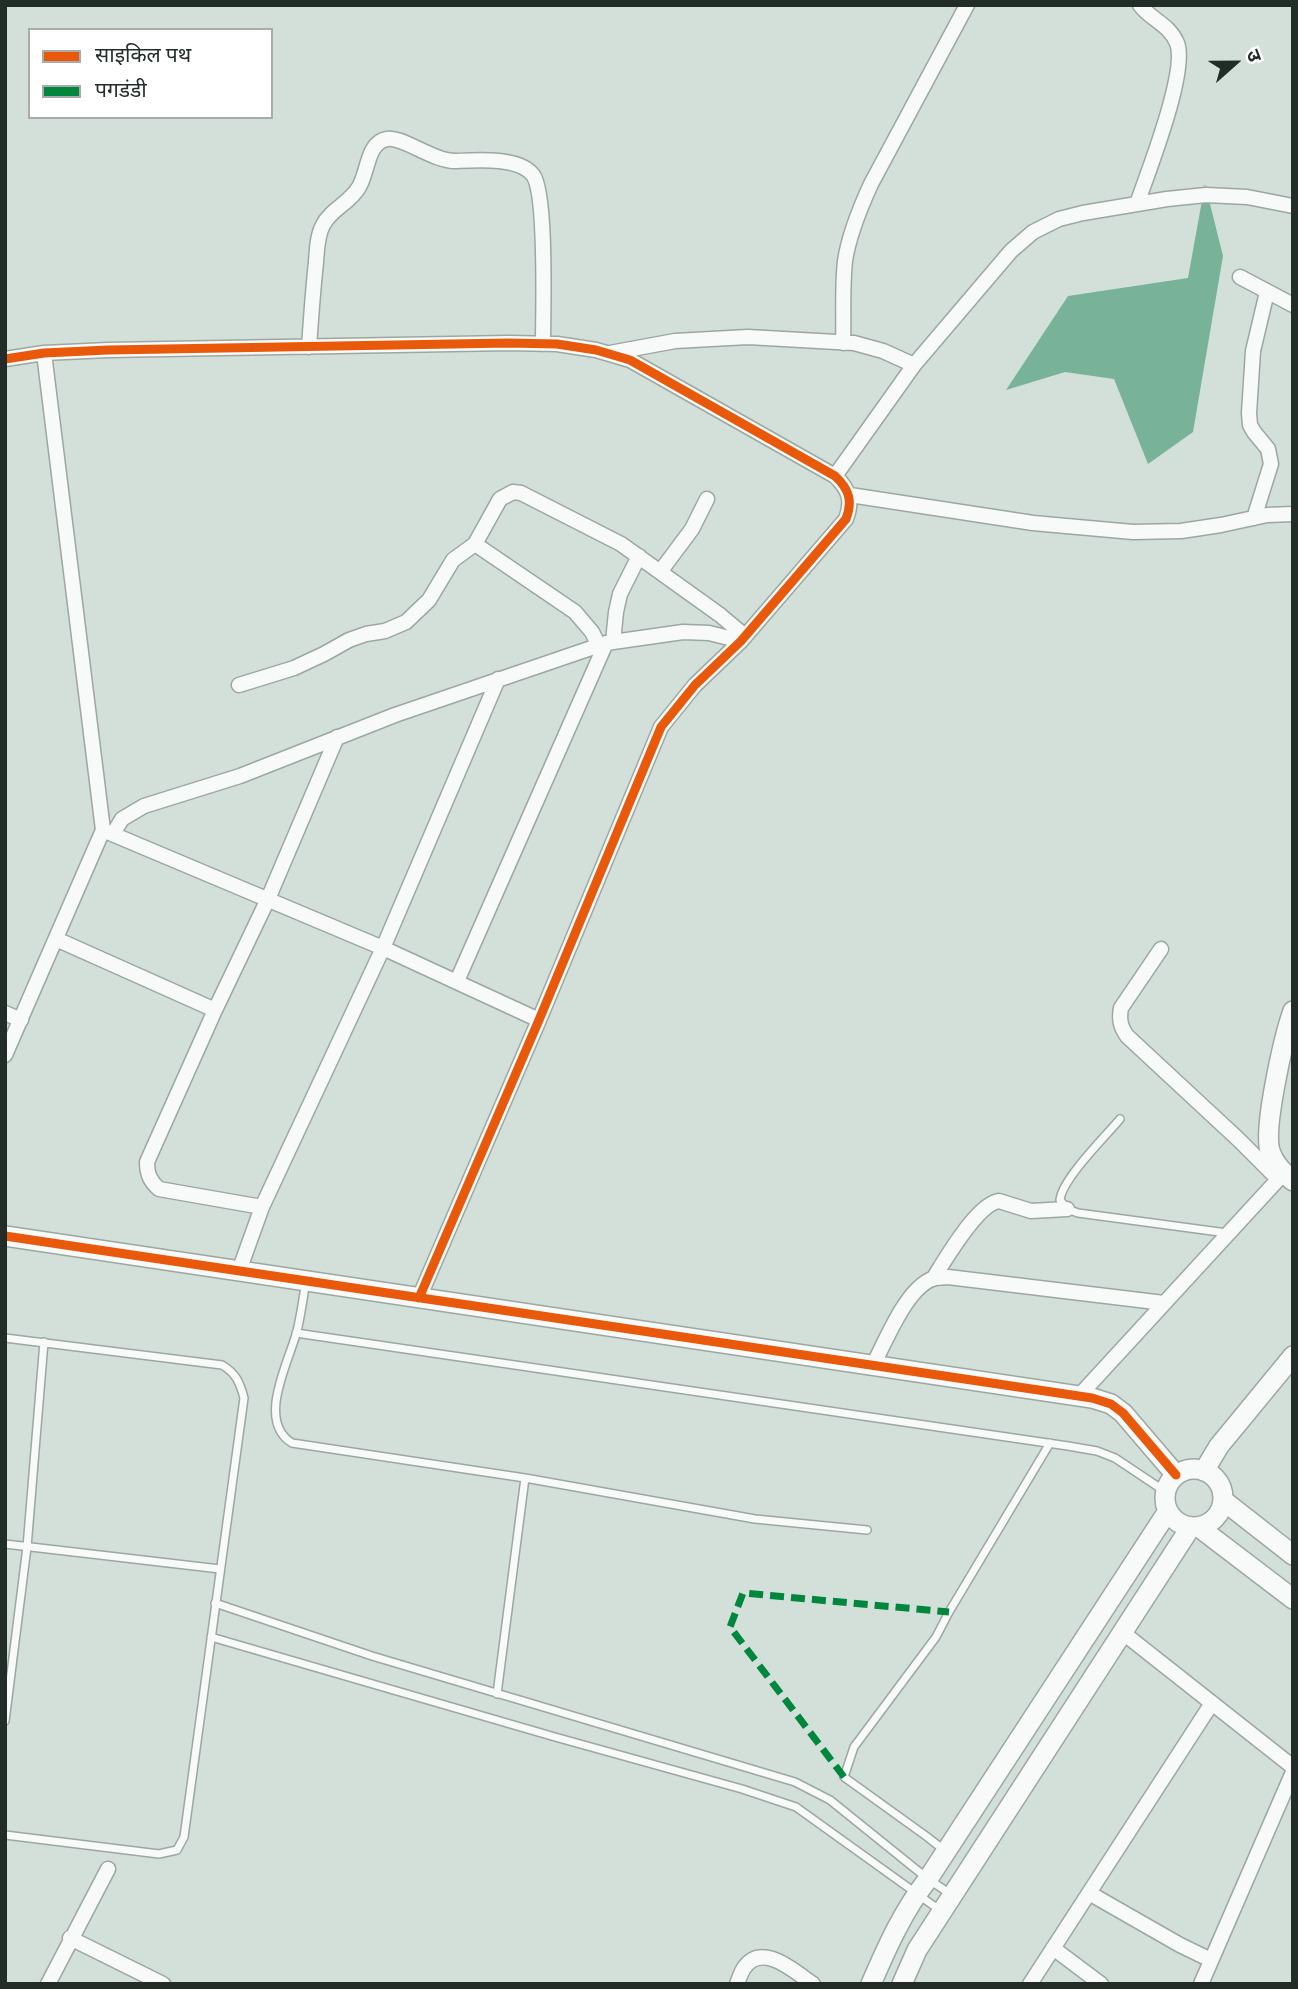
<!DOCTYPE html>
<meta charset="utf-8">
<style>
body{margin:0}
#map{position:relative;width:1298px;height:1989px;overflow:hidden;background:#d2e0d9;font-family:"Public Sans","Noto Sans Devanagari",sans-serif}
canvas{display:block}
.frame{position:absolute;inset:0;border:7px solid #222d28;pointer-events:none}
.legend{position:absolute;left:28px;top:28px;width:245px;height:91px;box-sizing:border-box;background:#fff;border:2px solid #a7aba9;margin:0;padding:9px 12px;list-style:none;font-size:21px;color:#222d28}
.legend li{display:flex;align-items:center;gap:14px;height:35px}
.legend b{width:35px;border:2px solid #a7aba9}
.north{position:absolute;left:1200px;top:28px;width:70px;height:70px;-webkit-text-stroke:5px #fff;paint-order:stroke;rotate:69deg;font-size:19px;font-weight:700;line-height:28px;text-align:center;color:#222d28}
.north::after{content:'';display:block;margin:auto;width:24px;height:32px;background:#222d28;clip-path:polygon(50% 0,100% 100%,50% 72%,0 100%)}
</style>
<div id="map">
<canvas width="1298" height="1989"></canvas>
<div class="frame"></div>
<ul class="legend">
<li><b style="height:9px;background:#e8590c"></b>साइकिल पथ</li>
<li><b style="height:9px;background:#00873e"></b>पगडंडी</li>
</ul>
<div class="north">उ</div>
</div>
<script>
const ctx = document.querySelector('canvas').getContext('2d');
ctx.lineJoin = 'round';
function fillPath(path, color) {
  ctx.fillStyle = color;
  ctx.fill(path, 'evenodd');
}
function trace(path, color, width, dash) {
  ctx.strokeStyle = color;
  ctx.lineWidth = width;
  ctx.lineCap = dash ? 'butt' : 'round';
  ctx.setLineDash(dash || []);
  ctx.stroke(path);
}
const water = new Path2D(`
 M1205,184L1223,256L1193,432L1148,464L1114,379L1065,372L1006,390L1068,296L1188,278Z`);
const lane = new Path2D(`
 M1120,1119C1105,1137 1062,1179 1060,1200L1067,1209L1078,1213L1227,1233
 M306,1281C303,1298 301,1315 297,1331C289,1362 256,1421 292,1443L525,1478L755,1519L867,1530
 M296,1333L1068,1446L1097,1451L1115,1458L1166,1492
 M5,1338L222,1365C236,1373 240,1383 244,1398L184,1837L177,1850L159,1854L5,1835
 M5,1544L220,1569
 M215,1603L372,1656L795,1782L830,1800L928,1879L952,1895
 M211,1637L555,1737L742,1789L796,1807L941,1911
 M497,1694L525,1478
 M5,1721L27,1547L44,1342
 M944,1850L926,1836L844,1777L854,1747L936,1637L949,1612L1050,1443`);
const street = new Path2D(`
 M1137,204C1148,172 1188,71 1177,43C1169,24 1151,20 1140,5
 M1240,277L1293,305
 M843,343C844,316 842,288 845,261C849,234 860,208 871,184L967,5
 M309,347C311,318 313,290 316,262C317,250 317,236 323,225C331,209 350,203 359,187C368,173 367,142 387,139C403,136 433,162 457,161C477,160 519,157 533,175C547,194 543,314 543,344
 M610,353L675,341L748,337L854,343L883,351L914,365
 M5,359L44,353L108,350L509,343L557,344L596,350L630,360L835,476C849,489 853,501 846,519L741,641L695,685L661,727L539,1020L419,1298
 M835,476L914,365L1011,251L1033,232L1059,219L1083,213L1167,199L1206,195L1247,197L1293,206
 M850,495L1033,523L1133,532L1181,531L1221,525L1267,515L1293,514
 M1254,518L1271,464L1268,449L1254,432L1250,425L1249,413L1253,351L1267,292
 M475,544L575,612L592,632L599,646
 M660,572L692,529L707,499
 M613,642L616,612L620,594L639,556
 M239,685L294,668L324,654L349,640L366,634L385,631L406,622L429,600L453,560L475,544L500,499L513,492L521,493L621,544L720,615L745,636
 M105,831L383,948L539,1020
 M113,834L122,819L144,806L240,776L395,715L606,643L683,632L709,633L741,641
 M56,939L215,1010
 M1161,949L1121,1008C1119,1019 1120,1026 1127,1036L1239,1140L1278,1179
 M457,981L606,643
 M5,1013L21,1020
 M5,1055L103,830L44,353
 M262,1207L159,1189C150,1181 147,1174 147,1162L215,1010L268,899L337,737
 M239,1271L262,1207L383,948L498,679
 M933,1279C945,1260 977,1204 999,1201L1031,1211L1067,1209
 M873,1365C886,1341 906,1289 932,1279C937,1277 943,1278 948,1277L1164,1303
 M1079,1396L1284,1173
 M1122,1632L1293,1767
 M1089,1893L1180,1945L1211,1960
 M70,1938L163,1984
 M1053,1948L1101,1984
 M48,1984L108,1869
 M737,1984C739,1979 741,1972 744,1968C762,1941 795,1972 813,1984
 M1030,1984L1212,1703
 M1201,1984L1293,1772`);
const secondary = new Path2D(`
 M1293,1011C1284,1036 1263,1128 1270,1151C1274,1164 1283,1172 1293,1181
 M5,1236L1092,1398L1111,1404L1123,1413L1176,1475
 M1165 1498a29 29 0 1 1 58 0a29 29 0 1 1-58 0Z
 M1204,1471L1219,1446L1293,1356
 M1224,1501L1293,1555
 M1200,1528L1293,1599
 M871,1984C887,1947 903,1911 928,1879L1168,1511
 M902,1984L917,1950L1190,1528`);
const quiet = new Path2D(`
 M844,1777L730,1627L743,1593L949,1612`);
const cycleway = new Path2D(`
 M5,359L44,353L108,350L509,343L557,344L596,350L630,360L835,476C849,489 853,501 846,519L741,641L695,685L661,727L539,1020L419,1298
 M5,1236L1092,1398L1111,1404L1123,1413L1176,1475`);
fillPath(water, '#77b299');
trace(lane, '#9ca7a2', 10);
trace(street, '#9ca7a2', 17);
trace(secondary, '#9ca7a2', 22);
trace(lane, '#f8faf9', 7);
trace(street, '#f8faf9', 14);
trace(secondary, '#f8faf9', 19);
trace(quiet, '#00873e', 7, [14, 7]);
trace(cycleway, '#e8590c', 9);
</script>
